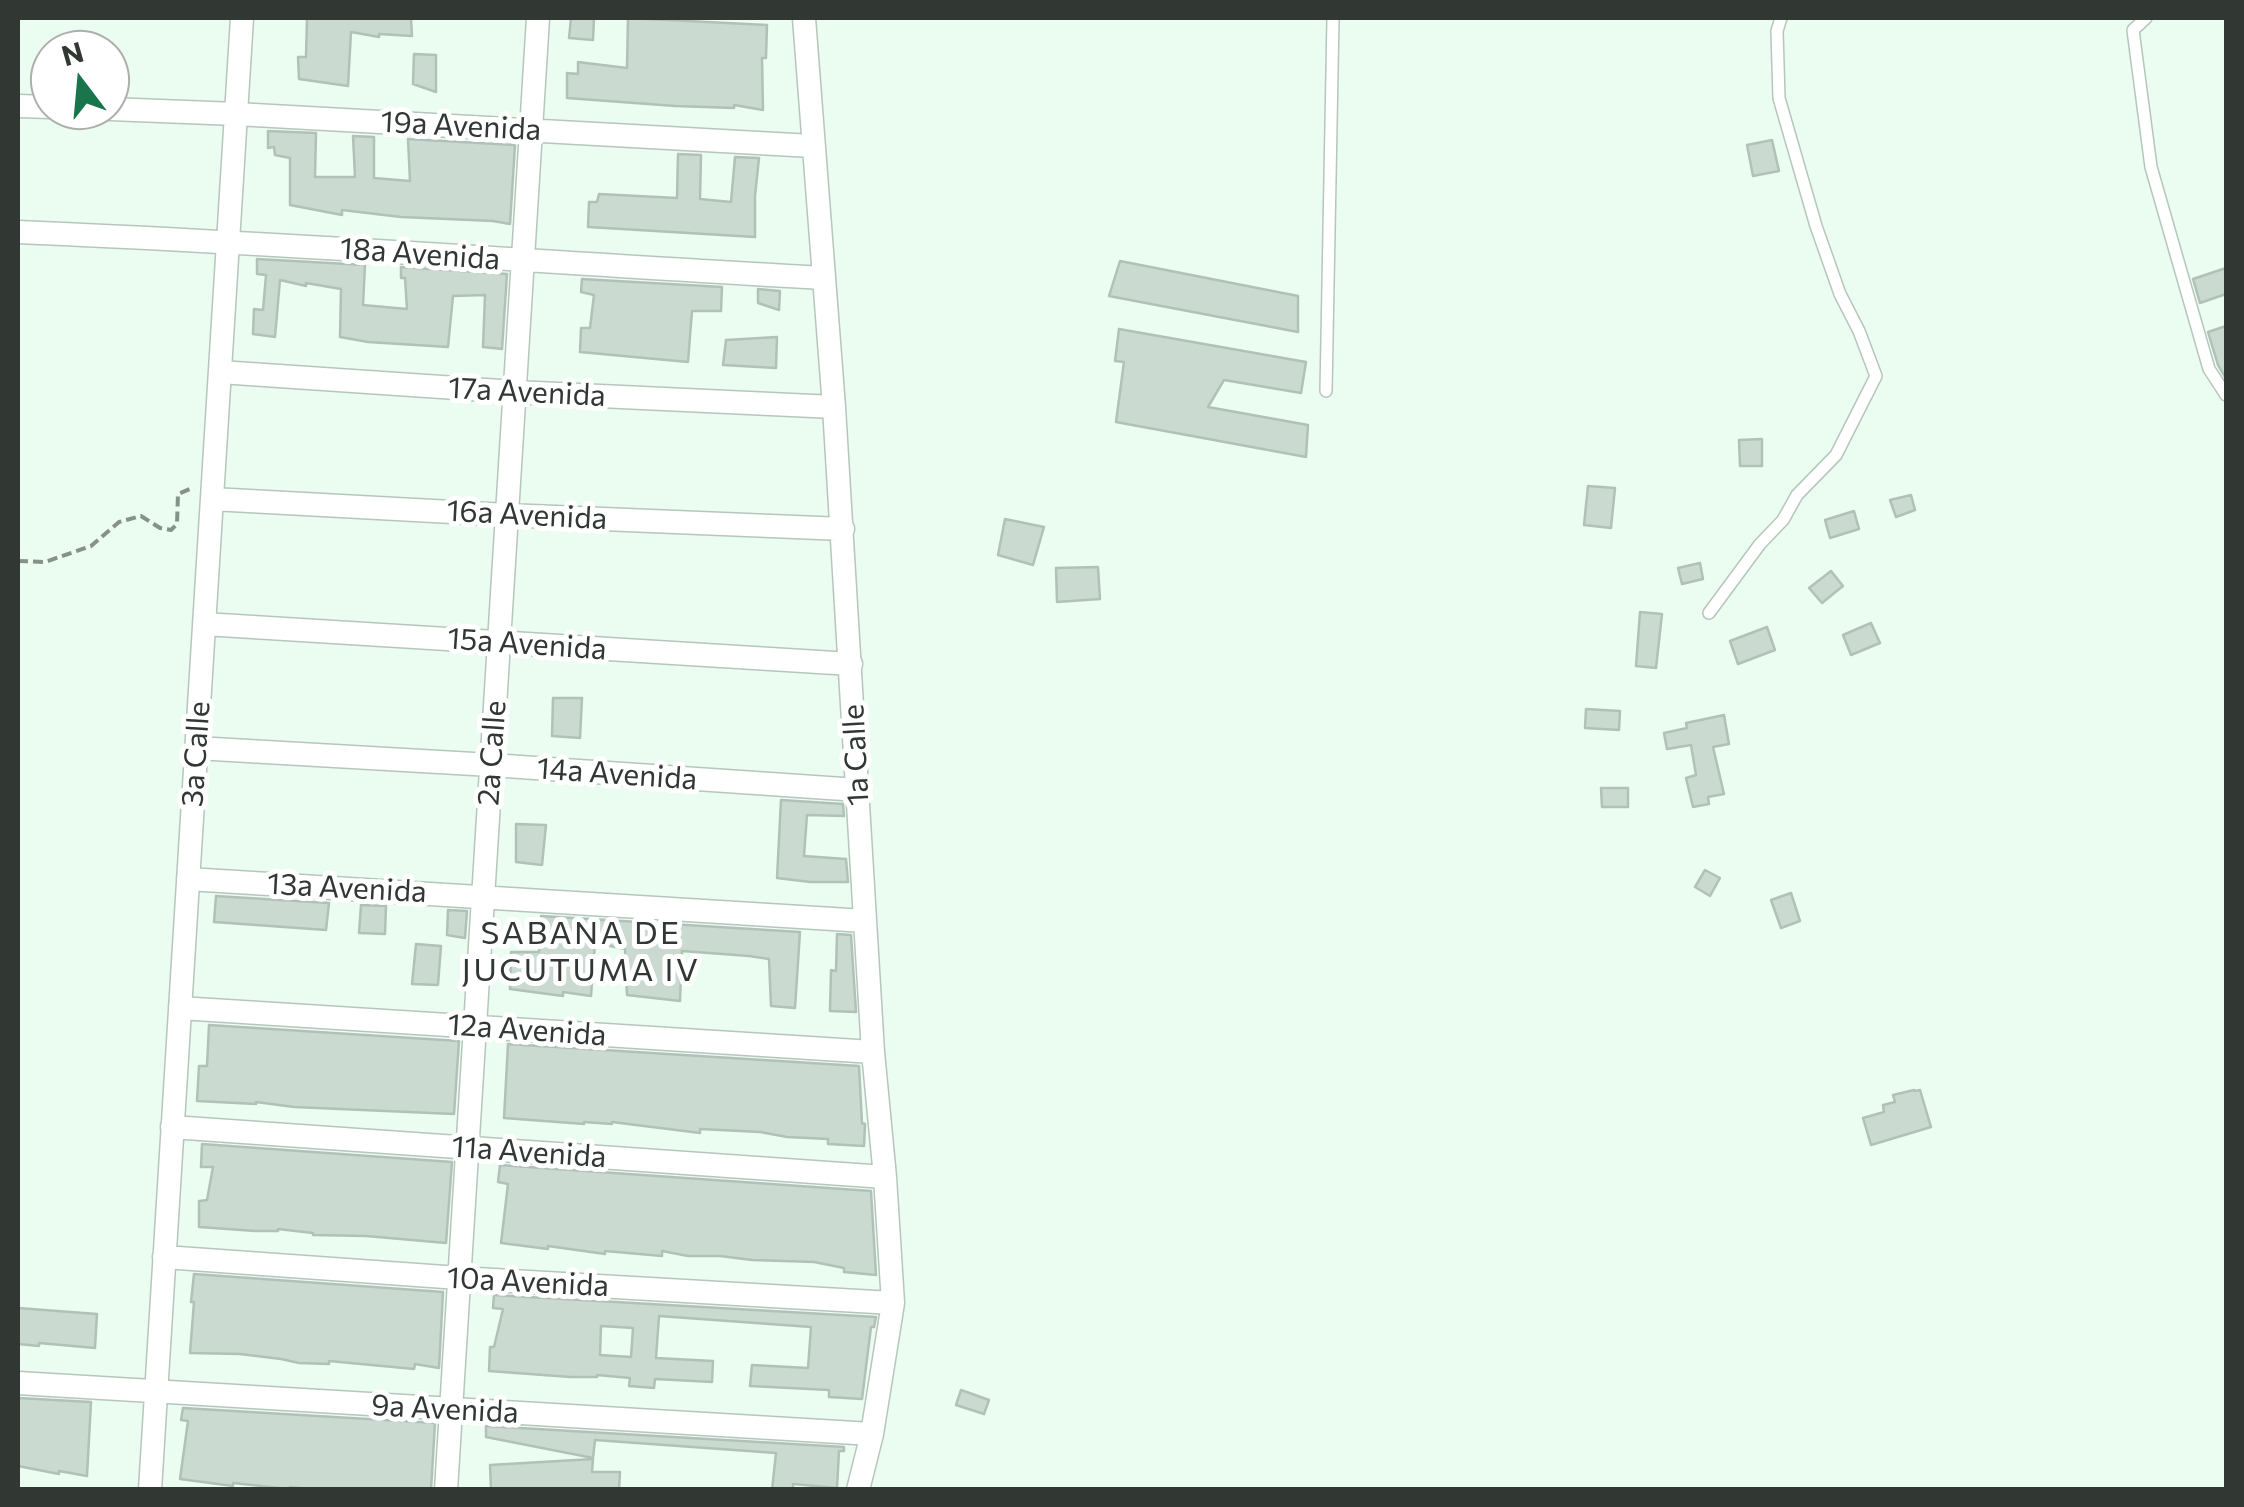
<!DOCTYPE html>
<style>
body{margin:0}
#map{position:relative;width:2244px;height:1507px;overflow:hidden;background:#ebfcf1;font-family:Commissioner,sans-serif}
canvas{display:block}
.frame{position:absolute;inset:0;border:20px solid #313834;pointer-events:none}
.north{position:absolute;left:30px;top:30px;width:100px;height:100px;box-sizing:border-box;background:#fff;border:2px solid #adafae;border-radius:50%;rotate:344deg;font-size:28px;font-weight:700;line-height:40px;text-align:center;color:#313834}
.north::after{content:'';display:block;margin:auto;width:35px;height:45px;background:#19764c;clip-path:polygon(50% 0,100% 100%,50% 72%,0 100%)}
</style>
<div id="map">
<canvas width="2244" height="1507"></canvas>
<div class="frame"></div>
<div class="north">N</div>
</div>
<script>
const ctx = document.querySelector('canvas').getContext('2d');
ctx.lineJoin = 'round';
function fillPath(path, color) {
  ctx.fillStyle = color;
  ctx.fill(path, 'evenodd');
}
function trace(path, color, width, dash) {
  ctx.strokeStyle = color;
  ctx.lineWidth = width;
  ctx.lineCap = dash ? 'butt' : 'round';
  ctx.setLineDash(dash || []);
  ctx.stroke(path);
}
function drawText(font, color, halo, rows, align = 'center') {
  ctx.font = font + ' Commissioner,sans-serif';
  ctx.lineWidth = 10;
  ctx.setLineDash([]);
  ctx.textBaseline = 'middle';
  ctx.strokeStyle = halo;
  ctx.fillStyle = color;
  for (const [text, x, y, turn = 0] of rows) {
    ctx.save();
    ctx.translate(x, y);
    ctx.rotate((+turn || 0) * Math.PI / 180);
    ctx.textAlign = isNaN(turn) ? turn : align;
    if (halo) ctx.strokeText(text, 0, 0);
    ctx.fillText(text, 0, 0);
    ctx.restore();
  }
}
const building = new Path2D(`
 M307,18H411L412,36L379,34V37L351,32L348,86L299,79L298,57H306Z
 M571,18H594L593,40L569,38Z
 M628,18L767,25L766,58H762L763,110L734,105V108L675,106L567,98V73L578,74V62L627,68Z
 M414,54L436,55V92L413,84Z
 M268,131L316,133L315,177H355L353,136L374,137V178L410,181L408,139L515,145L510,224L493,221L401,217L342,210V215L290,205V158L275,155L274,147L268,148Z
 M1772,140L1779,171L1753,176L1747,145Z
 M678,154L701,155L700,199L731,202L735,157L759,158L755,196V237L588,227L589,202H597L599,194L677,198Z
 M257,259L365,265L363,305L407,309L405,278H401V267L507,274L502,349L483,347L485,295L453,296L448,347L368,342L340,337L341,289L306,283V286L280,280L275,337L253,334L254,309L263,310L266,275L257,274Z
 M1120,261L1298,296V332L1109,296Z
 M2226,268V294L2200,303L2193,279Z
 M582,279L722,287L721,311H692L688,362L580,352L581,328H590L594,295L581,292Z
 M758,289L780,291L779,310L758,303Z
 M2226,326V379L2218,365L2208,332Z
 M1119,329L1306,362L1301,393L1224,380L1208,407L1308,425L1306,457L1116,422L1124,362L1115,361Z
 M777,337L776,368L723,365L726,340Z
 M1762,439V466H1740L1739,440Z
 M1588,486L1615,488L1611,528L1584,525Z
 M1911,495L1915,510L1896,517L1890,500Z
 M1854,511L1859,529L1830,538L1825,520Z
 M1005,519L1044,527L1033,565L998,555Z
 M1700,563L1703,579L1682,584L1678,568Z
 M1098,567L1100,599L1057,602L1056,568Z
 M1831,571L1843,586L1822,603L1809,588Z
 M1640,612L1662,614L1656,668L1636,666Z
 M1871,623L1880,643L1851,655L1843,635Z
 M1767,627L1775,650L1738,664L1730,641Z
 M553,698H582L580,738L552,736Z
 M1586,709L1620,711L1619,730L1585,728Z
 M1724,715L1729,744L1713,747L1724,794L1708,797L1709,804L1693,807L1686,778L1696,775L1691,745L1667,749L1664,733L1687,728L1686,723Z
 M1601,788H1628V807H1602Z
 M781,800L843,804L844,816L807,815L804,856L846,859L848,882H810L777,878Z
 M516,824L546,825L542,865L516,862Z
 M1705,870L1720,878L1710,896L1695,887Z
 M1791,893L1800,921L1781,928L1771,900Z
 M216,896L329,903L326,930L214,922Z
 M361,905L386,906L385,934L359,933Z
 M448,910L467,911L465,938L447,935Z
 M541,916L800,932L795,1008L771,1006L769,959L749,956L682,951L680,1001L627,995L625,949L595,943L591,996L563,992V996L510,989L511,952H539Z
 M837,934L851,935L856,1012L830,1011L831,970L836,971Z
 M416,944L441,946L438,985L412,984Z
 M209,1025L459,1041L454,1114L294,1107L256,1102V1104L197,1101L199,1066H207Z
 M508,1044L859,1066L862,1123L865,1124L864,1146L828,1144V1139L787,1137L760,1132L700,1129V1133L612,1122V1124L584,1122V1124L504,1118Z
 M1914,1090L1915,1091L1920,1090L1931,1127L1871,1145L1863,1118L1884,1112L1883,1105L1895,1102L1893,1095Z
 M202,1144L452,1162L446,1243L366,1236L313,1235V1233L278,1229V1231H255L199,1227V1201L207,1200L213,1167H201Z
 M500,1165L871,1191L876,1275L844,1272V1268L814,1262L752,1260L720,1256H688L662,1251V1256L605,1251V1254L548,1246V1249L501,1243L508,1184L498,1182Z
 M194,1274L443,1292L439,1368L415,1364L414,1369L329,1361V1364L299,1363L281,1359L240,1354L190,1353L194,1302H191Z
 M494,1295L876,1317L874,1327H871L862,1399L829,1397V1390L750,1386L752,1365L808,1368L811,1327L659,1316L656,1358L713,1361L712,1382L655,1379L654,1388L629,1386L630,1378L597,1375V1377H570L489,1371L490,1347H494L503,1309L493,1308ZM601,1326L633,1328L631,1357L600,1355Z
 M18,1308L97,1314L95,1348L39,1343V1346L18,1344Z
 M961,1390L989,1400L984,1414L956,1405Z
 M18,1398L91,1402L87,1476L59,1471V1474L18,1466Z
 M183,1408L435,1423L431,1490H318L290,1487L289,1489L233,1483V1486L180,1479L188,1421L181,1420Z
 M486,1426L844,1447V1451H839L837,1488L793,1484V1490H772L776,1453L595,1440L593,1458L486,1437Z
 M593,1459L592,1472H620L619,1490H491L490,1465Z`);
const path = new Path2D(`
 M18,561L45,562L91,546L119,522L141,516L160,528L171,530L177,524L178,494L190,489L194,491`);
const lane = new Path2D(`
 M2146,18L2133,30L2151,167L2209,369L2226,395
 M1326,391L1333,18
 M1709,613L1760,544L1783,520L1797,495L1836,455L1876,376L1859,331L1840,294L1816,226L1779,98L1777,31L1781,18`);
const street = new Path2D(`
 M804,18L834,407L873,1052L885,1177L893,1303L872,1434L858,1490
 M18,106L50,107
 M110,109L236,114L812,146
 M18,232C286,243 554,263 823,278
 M220,372L515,392L834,407
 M212,499L507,515L843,529
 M204,624L851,664
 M196,748L491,765L858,790
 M188,879L865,921
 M180,1008L873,1052
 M172,1127L885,1177
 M164,1257L459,1278L893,1303
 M18,1383L872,1434
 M150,1490L242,18
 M446,1490L538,18`);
const streetNames = [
 ["19a Avenida",461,126,3],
 ["18a Avenida",420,254,4],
 ["17a Avenida",527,392,3],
 ["16a Avenida",527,515,3],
 ["15a Avenida",527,644,4],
 ["2a Calle",492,753,-86],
 ["3a Calle",196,754,-86],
 ["1a Calle",856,755,-93],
 ["14a Avenida",617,774,4],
 ["13a Avenida",347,888,3],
 ["12a Avenida",527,1030,4],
 ["11a Avenida",529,1152,4],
 ["10a Avenida",528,1282,3],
 ["9a Avenida",445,1409,3]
];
const neighbourhoodNames = [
 ["SABANA DE",581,933],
 ["JUCUTUMA IV",581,970]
];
fillPath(building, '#cadad0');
trace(building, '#b1c1b7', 2.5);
trace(lane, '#b6c6bc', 14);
trace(street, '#b6c6bc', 25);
trace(path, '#85918a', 4, [10, 5]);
trace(lane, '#fff', 11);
trace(street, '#fff', 22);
drawText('30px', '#313834', '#fff', streetNames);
ctx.letterSpacing = '2.5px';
drawText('32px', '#313834', '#fff', neighbourhoodNames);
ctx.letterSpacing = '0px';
</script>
